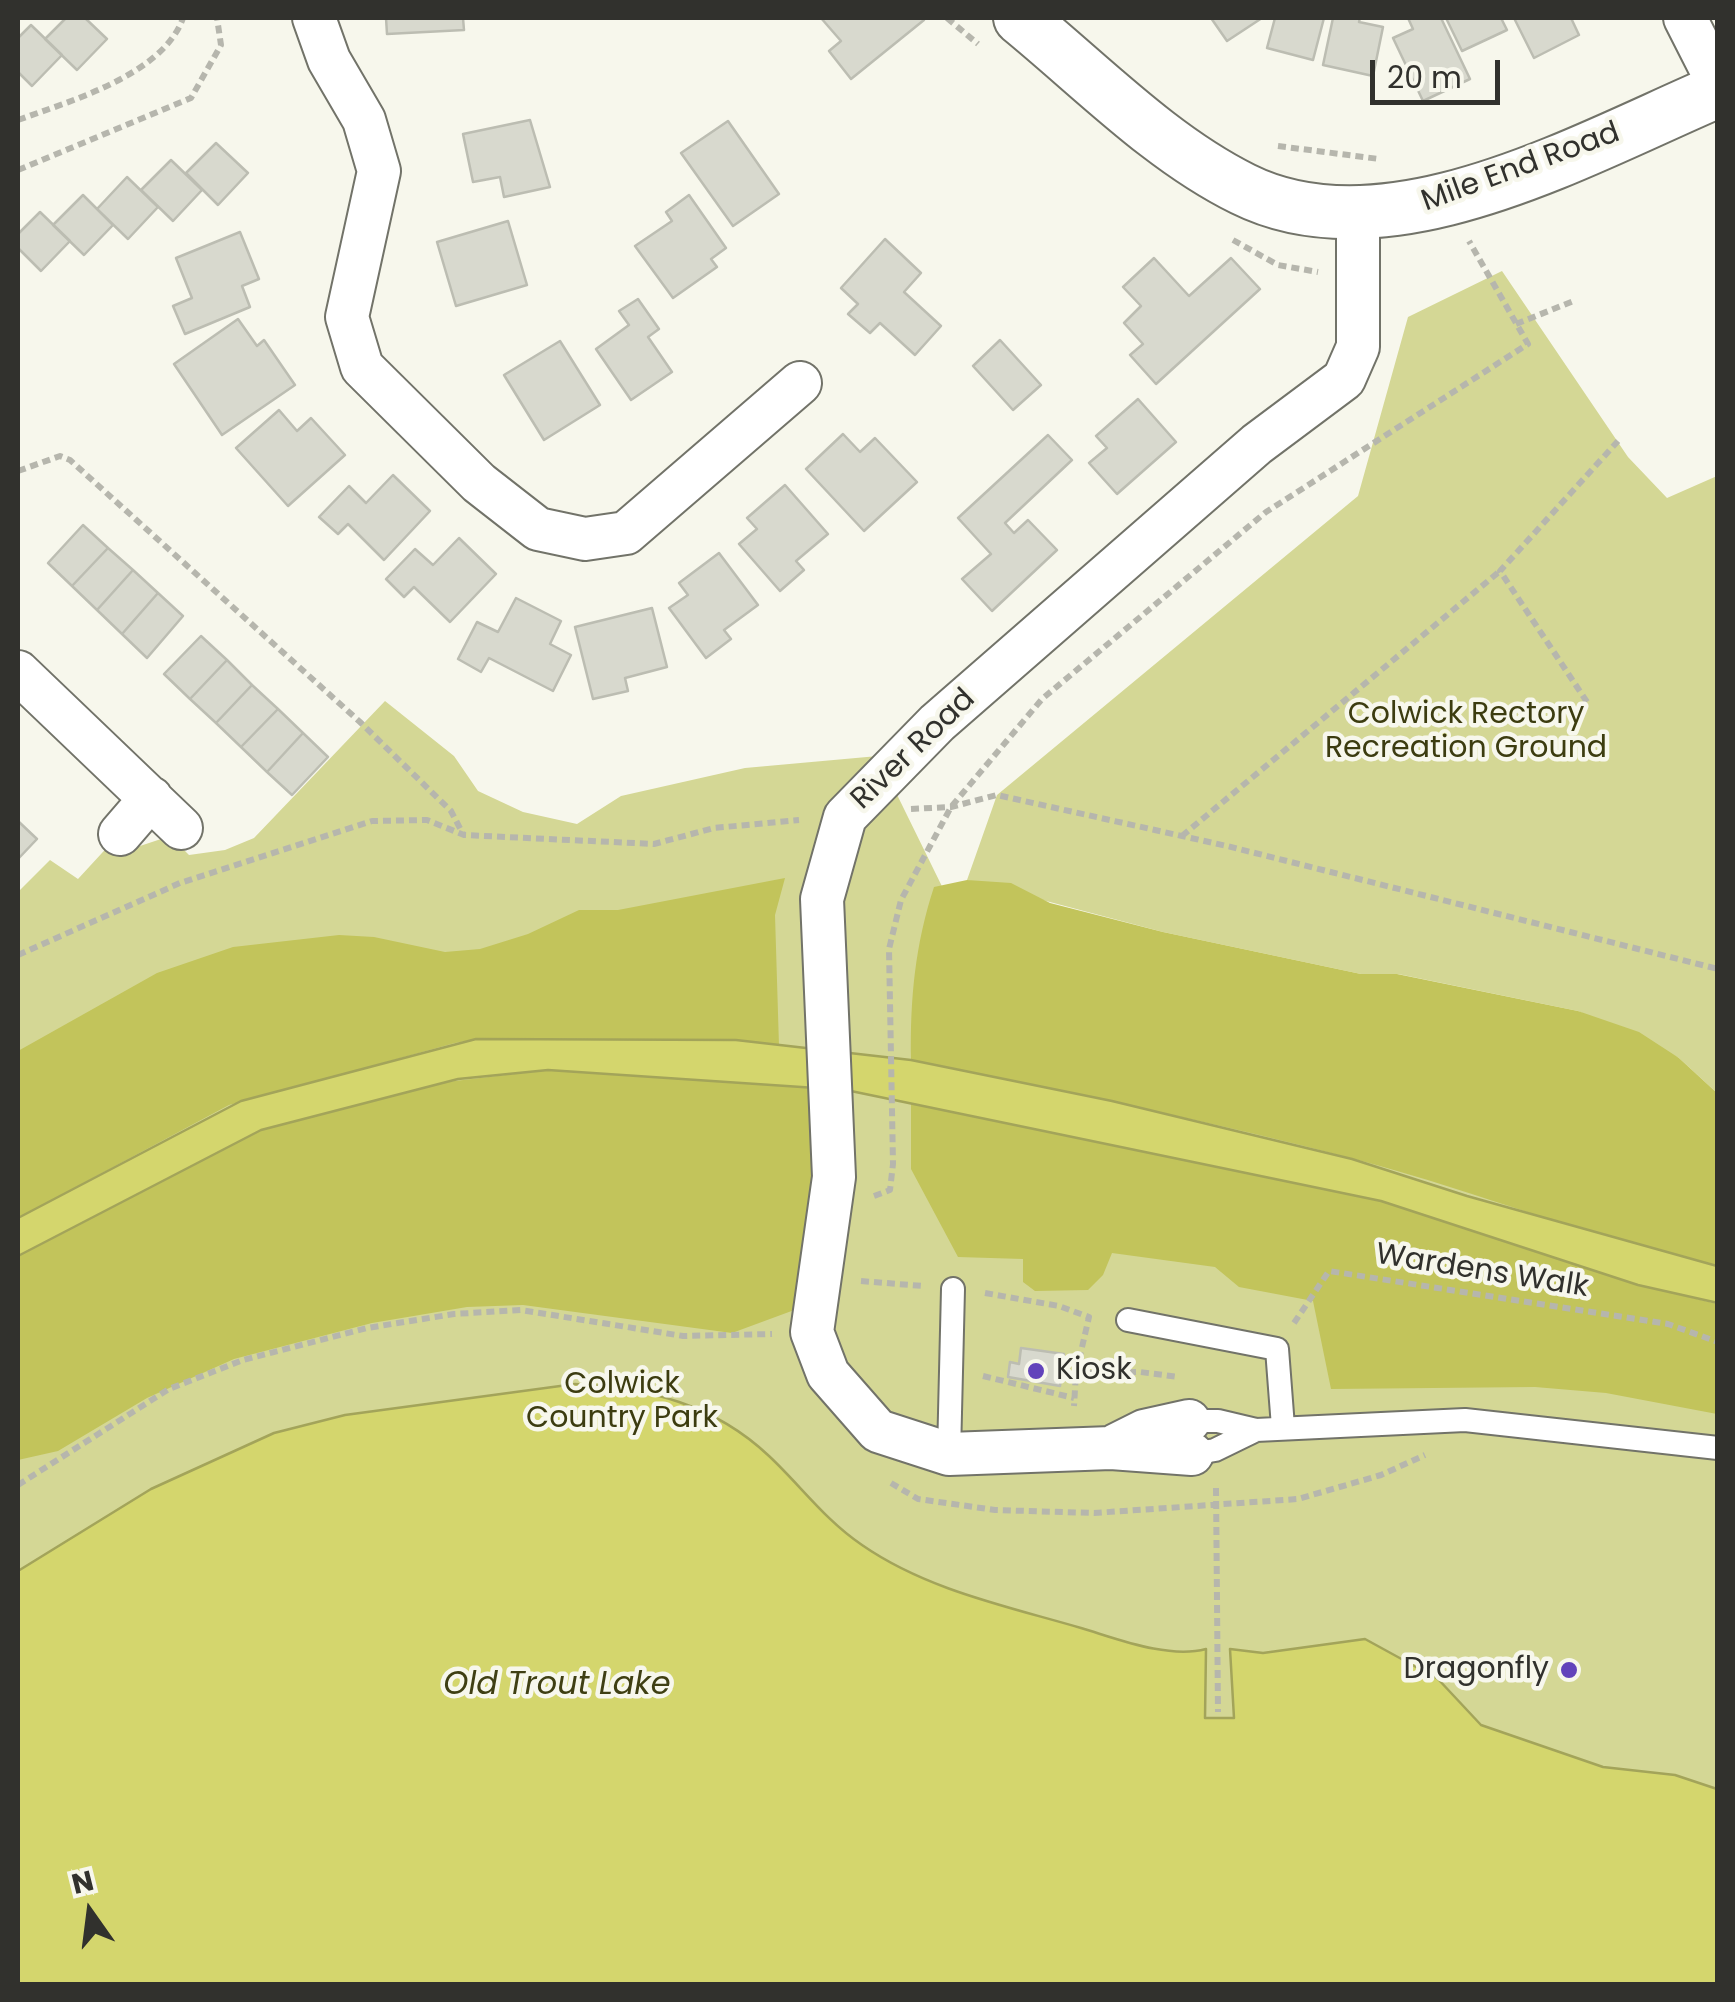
<!DOCTYPE html>
<style>
body{margin:0}
#map{position:relative;width:1735px;height:2002px;overflow:hidden;background:#f7f7ec;font-family:Poppins,sans-serif}
canvas{display:block}
.frame{position:absolute;inset:0;border:20px solid #31312d;pointer-events:none}
.north{position:absolute;left:40px;top:1862px;width:100px;height:100px;-webkit-text-stroke:8px #f7f7ec;paint-order:stroke;rotate:346deg;font-size:28px;font-weight:700;line-height:40px;text-align:center;color:#31312d}
.north::after{content:'';display:block;margin:auto;width:35px;height:45px;background:#31312d;clip-path:polygon(50% 0,100% 100%,50% 72%,0 100%)}
.scale{position:absolute;left:1370px;top:60px;width:130px;height:45px;box-sizing:border-box;border:5px solid #31312d;border-top:0;padding-left:12px;font-size:30px;line-height:35px;white-space:nowrap;color:#31312d;-webkit-text-stroke:8px #f7f7ec;paint-order:stroke}
</style>
<div id="map">
<canvas width="1735" height="2002"></canvas>
<div class="frame"></div>
<div class="north">N</div>
<div class="scale">20 m</div>
</div>
<script>
const ctx = document.querySelector('canvas').getContext('2d');
ctx.lineJoin = 'round';
function fillPath(path, color) {
  ctx.fillStyle = color;
  ctx.fill(path, 'evenodd');
}
function trace(path, color, width, dash) {
  ctx.strokeStyle = color;
  ctx.lineWidth = width;
  ctx.lineCap = dash ? 'butt' : 'round';
  ctx.setLineDash(dash || []);
  ctx.stroke(path);
}
function drawText(font, color, halo, rows, align = 'center') {
  ctx.font = font + ' Poppins,sans-serif';
  ctx.lineWidth = 9;
  ctx.setLineDash([]);
  ctx.textBaseline = 'middle';
  ctx.strokeStyle = halo;
  ctx.fillStyle = color;
  for (const [text, x, y, turn = 0] of rows) {
    ctx.save();
    ctx.translate(x, y);
    ctx.rotate((+turn || 0) * Math.PI / 180);
    ctx.textAlign = isNaN(turn) ? turn : align;
    if (halo) ctx.strokeText(text, 0, 0);
    ctx.fillText(text, 0, 0);
    ctx.restore();
  }
}
const green = new Path2D(`
 M1502,271L1628,457L1667,498L1717,476V1093L1679,1058L1578,1011L1398,974H1361L1163,932L967,880L997,795L1358,496L1408,317Z
 M385,701L454,756L478,791L523,812L577,824L621,796L745,768L878,756L959,921L1717,1275V1984H18V892L50,860L78,879L113,841L125,851L170,836L189,855L225,850L254,838Z`);
const forest = new Path2D(`
 M785,878L775,915L779,1046L736,1040L482,1038L455,1043L229,1105L18,1218V1051L157,973L233,947L339,935L374,937L445,952L480,949L528,934L579,910H618Z
 M967,880L1011,883L1050,903L1163,932L1361,974H1397L1578,1011L1639,1032L1679,1058L1717,1093V1266C1596,1240 1481,1193 1362,1161C1213,1121 1062,1091 911,1060C910,999 915,945 934,887Z
 M548,1070L813,1088L814,1207L797,1309L732,1333L523,1305L467,1307L372,1323L234,1359L147,1398L58,1451L18,1460V1256L261,1130L438,1083Z
 M911,1104L1381,1201L1627,1282L1717,1304V1414L1606,1393L1535,1387L1331,1389L1313,1301L1239,1287L1215,1267L1112,1253L1103,1275L1088,1290L1035,1291L1023,1282V1259L958,1257L911,1169Z`);
const water = new Path2D(`
 M476,1039L736,1040L911,1060L1112,1101L1352,1159L1467,1196L1717,1266L1718,1303L1638,1285L1381,1201L846,1090L548,1070L458,1079L261,1130L18,1256V1218L241,1101Z
 M575,1384C649,1388 714,1404 769,1456C801,1486 825,1520 862,1545C927,1590 1006,1606 1081,1628C1118,1639 1168,1659 1206,1649L1205,1718H1234L1230,1649L1263,1653L1365,1639L1438,1679L1481,1725L1603,1767L1675,1775L1717,1789V1984H18V1571L151,1489L274,1433L345,1415Z`);
const building = new Path2D(`
 M66,18H85L107,39L77,70L45,39Z
 M386,18H463L464,30L387,34Z
 M821,18H923L924,20L851,79L829,51L841,41Z
 M1211,18H1262L1227,41Z
 M1275,18H1324L1313,60L1267,48Z
 M1333,18H1360L1359,22L1383,27L1373,76L1323,65Z
 M1408,18H1441L1470,79L1423,101L1393,38L1413,29Z
 M1446,18H1501L1507,30L1462,51Z
 M1514,18H1571L1579,35L1534,58Z
 M31,25L62,55L32,86L18,72V38Z
 M530,120L550,187L504,197L500,177L473,182L463,134Z
 M728,121L779,194L733,226L681,153Z
 M216,143L248,173L218,205L186,173Z
 M171,160L202,190L173,221L141,190Z
 M127,177L158,207L128,239L97,209Z
 M83,195L113,225L84,255L53,225Z
 M689,195L726,248L711,259L717,267L673,298L635,246L672,221L666,212Z
 M40,212L70,241L41,271L18,248V234Z
 M508,221L527,285L456,306L437,242Z
 M240,232L259,279L242,286L250,307L185,334L173,306L192,298L176,258Z
 M885,239L921,273L904,292L941,326L915,355L880,323L870,333L848,314L858,304L841,288Z
 M1154,258L1189,296L1231,258L1260,289L1156,384L1130,355L1143,344L1124,323L1141,306L1123,287Z
 M638,299L659,329L648,337L672,372L631,400L596,349L629,325L619,311Z
 M238,319L257,346L264,340L295,385L222,435L174,364Z
 M1000,340L1041,385L1013,410L973,366Z
 M560,341L600,405L544,440L504,375Z
 M1138,399L1176,442L1117,494L1089,463L1107,448L1096,436Z
 M279,410L297,431L311,418L345,455L288,506L236,448Z
 M843,434L860,452L875,438L917,482L864,531L806,469Z
 M1048,435L1072,460L1005,523L1014,533L1028,520L1057,550L992,611L962,579L991,554L958,518Z
 M393,475L430,511L384,560L348,524L338,534L319,517L349,486L366,503Z
 M785,485L828,534L796,561L804,570L780,591L739,544L757,529L747,518Z
 M83,525L108,548L72,586L48,563Z
 M459,538L496,574L450,622L414,587L404,597L386,579L415,549L433,565Z
 M108,548L133,570L97,610L72,586Z
 M719,553L758,605L724,630L731,639L706,658L669,608L688,595L679,583Z
 M133,570L158,593L122,634L97,610Z
 M158,593L183,616L147,658L122,634Z
 M516,598L561,621L550,644L571,655L553,691L489,658L481,672L458,659L477,622L498,632Z
 M652,608L667,667L625,678L628,691L593,699L575,627Z
 M201,636L227,660L190,699L164,674Z
 M227,660L252,685L216,723L190,699Z
 M252,685L278,709L241,747L216,723Z
 M278,709L303,733L267,772L241,747Z
 M303,733L328,757L292,795L267,772Z
 M18,821L37,839L18,859Z
 M1021,1348L1064,1354L1060,1386L1008,1377L1010,1362L1019,1364Z`);
const path = new Path2D(`
 M947,18L978,44
 M18,120C70,101 163,75 183,18
 M1278,146L1379,159
 M18,170L191,98L221,45L217,18
 M1233,240L1278,265L1318,272
 M1516,324L1576,300
 M18,471L60,456L70,460L360,722L451,811L463,834
 M1587,702L1500,571L1618,441
 M911,809L951,807L997,795L1227,846L1718,969
 M1182,836L1500,571
 M18,955L180,883L372,821L427,820L464,835L654,844L714,828L799,820
 M874,1196L890,1190L893,1164L889,949L901,900L951,807L1042,699L1266,512L1528,344L1469,241
 M861,1281L923,1286
 M985,1293L1059,1306L1089,1317L1076,1373L1074,1406
 M1294,1323L1329,1271L1668,1324L1718,1342
 M1076,1373L1140,1372L1179,1377
 M983,1376L1074,1398
 M891,1483L918,1499L995,1510L1094,1513L1298,1499L1381,1475L1425,1455
 M18,1485L169,1389L243,1360L367,1328L454,1314L521,1310L683,1336L772,1334
 M1216,1488L1218,1712`);
const service = new Path2D(`
 M1128,1320L1277,1349L1283,1427
 M1189,1421H1218L1256,1430
 M949,1454L953,1289
 M1192,1454L1215,1450L1256,1430L1465,1420L1718,1448`);
const minor = new Path2D(`
 M314,18L329,60L364,120L379,171L347,317L362,367L479,483L538,529L585,539L626,533L800,383
 M1685,18L1718,83
 M18,672L181,828
 M120,834L151,798
 M1116,1445L1144,1431L1189,1421
 M1192,1454L1111,1448L949,1454L878,1431L828,1374L812,1332L834,1177L822,899L845,817L937,723L1257,444L1344,379L1358,347V216`);
const tertiary = new Path2D(`
 M1020,18C1091,76 1160,148 1243,189C1387,261 1582,149 1718,91`);
const markers = [
 [1036,1371,10,"#6243bb"],
 [1569,1670,10,"#6243bb"]
];
const streetNames = [
 ["Mile End Road",1521,168,-20],
 ["River Road",914,750,-44],
 ["Wardens Walk",1482,1272,9]
];
const parkNames = [
 ["Colwick Rectory",1466,715],
 ["Recreation Ground",1466,749],
 ["Colwick",622,1385],
 ["Country Park",622,1419]
];
const poiNames = [
 ["Kiosk",1056,1371],
 ["Dragonfly",1549,1670,"right"]
];
const waterNames = [
 ["Old Trout Lake",557,1686]
];
fillPath(green, '#d4d795');
fillPath(forest, '#c2c45b');
fillPath(water, '#d4d66d');
trace(water, '#a3a45a', 2.5);
fillPath(building, '#d8d9ce');
trace(building, '#bcbdb2', 2.5);
trace(service, '#727369', 26);
trace(minor, '#727369', 46);
trace(tertiary, '#727369', 56);
trace(path, '#b6b6ad', 6, [8, 5]);
trace(service, '#fff', 22);
trace(minor, '#fff', 42);
trace(tertiary, '#fff', 52);
for (const [x, y, r, color] of markers) {
  const dot = new Path2D();
  dot.arc(x, y, r, 0, 2 * Math.PI);
  ctx.fillStyle = color;
  ctx.fill(dot);
  trace(dot, '#f7f7ec', 4);
}
drawText('30px', '#31312d', '#f7f7ec', streetNames);
drawText('30px', '#3c3c10', '#f7f7ec', parkNames);
drawText('30px', '#31312d', '#f7f7ec', poiNames, 'left');
drawText('italic 32px', '#3f3f13', '#f7f7ec', waterNames);
</script>
